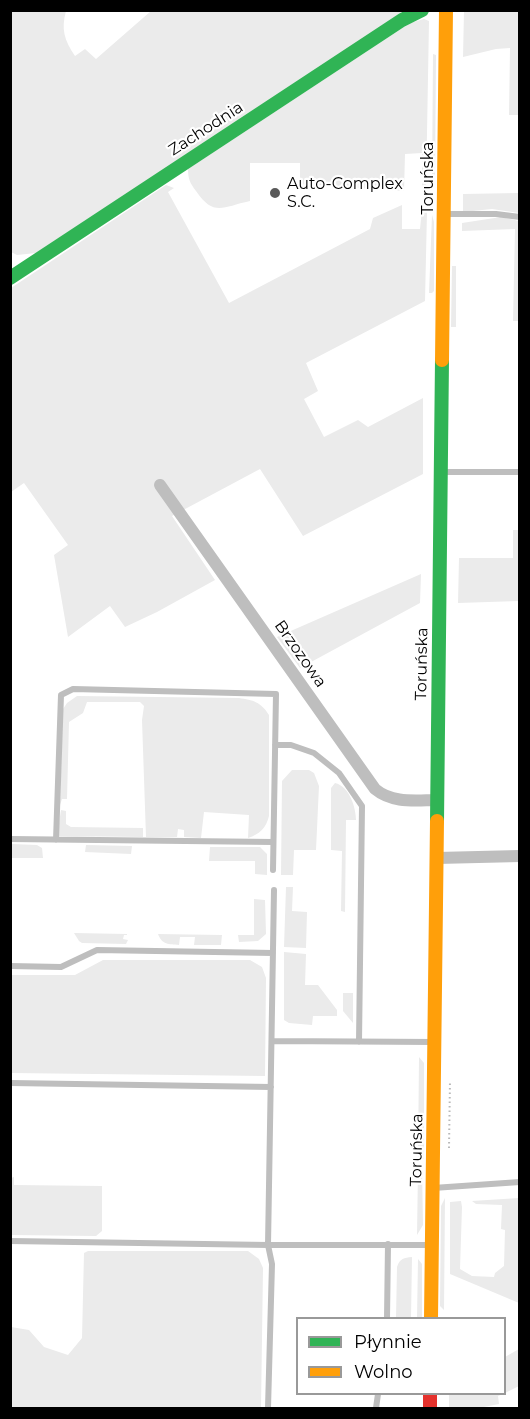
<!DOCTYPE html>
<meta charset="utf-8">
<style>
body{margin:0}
#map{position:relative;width:530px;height:1419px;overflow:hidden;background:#fff;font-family:Montserrat,sans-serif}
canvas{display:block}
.frame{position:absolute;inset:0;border:12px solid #000;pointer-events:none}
.legend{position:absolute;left:296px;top:1317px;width:210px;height:78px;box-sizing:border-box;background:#fff;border:2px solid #999;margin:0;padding:8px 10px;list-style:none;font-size:18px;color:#000}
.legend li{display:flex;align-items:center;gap:12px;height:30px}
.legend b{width:30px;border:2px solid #999}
</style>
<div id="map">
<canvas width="530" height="1419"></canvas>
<div class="frame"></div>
<ul class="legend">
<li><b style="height:8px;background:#30b455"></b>Płynnie</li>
<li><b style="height:8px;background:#ff9f0a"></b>Wolno</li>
</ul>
</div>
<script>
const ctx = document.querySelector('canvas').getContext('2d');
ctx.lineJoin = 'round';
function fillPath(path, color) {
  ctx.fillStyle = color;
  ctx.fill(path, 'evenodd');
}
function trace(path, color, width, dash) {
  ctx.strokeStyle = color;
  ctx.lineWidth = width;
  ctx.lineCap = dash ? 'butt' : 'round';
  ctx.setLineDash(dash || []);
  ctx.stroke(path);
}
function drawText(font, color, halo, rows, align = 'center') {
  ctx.font = font + ' Montserrat,sans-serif';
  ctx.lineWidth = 4.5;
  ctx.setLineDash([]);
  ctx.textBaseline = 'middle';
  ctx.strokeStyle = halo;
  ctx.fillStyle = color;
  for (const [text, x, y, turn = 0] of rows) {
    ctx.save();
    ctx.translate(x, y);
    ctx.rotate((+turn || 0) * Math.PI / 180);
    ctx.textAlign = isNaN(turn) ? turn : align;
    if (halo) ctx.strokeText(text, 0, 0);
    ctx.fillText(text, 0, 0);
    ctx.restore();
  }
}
const green = new Path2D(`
 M10,11H66C61,29 64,40 75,56L85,49L96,59L151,11H405L36,253L17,255L11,252Z
 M464,11H519V115H509L510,48L496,49L463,57Z
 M424,19L429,21L426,189L422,191V153L405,154L404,191L300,184V163H250V201C222,207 214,217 196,191C190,183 188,179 188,169L410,23Z
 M433,54L436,55L435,179L432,184Z
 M519,182V213L492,209L463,212V194L518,193Z
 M166,185L174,188L168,192L229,303L370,229L373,218L402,205V229H420L422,209L427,211L425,301L306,363L318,391L304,399L324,437L358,420L368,427L423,398V474L303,536L260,469L172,516L215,580L157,612L125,627L110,606L68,637L54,555L68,545L24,483L11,492V288Z
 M432,215L434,222V291L432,293H429Z
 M501,217L519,221V321H513L515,229L462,231V223Z
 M452,266H456V327H451Z
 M513,530H519V601L458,603L459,558H513Z
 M421,574L420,603L300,668L277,637Z
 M77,696L239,698C253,700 261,702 269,715V816C266,828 260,834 248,838L249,815L204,812L201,838L184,837V830L178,829L177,837H146L142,720L144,706L140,702H87L83,713L69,722L67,799H62L60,805L63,709L67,703Z
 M292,770H309L314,773L319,786L316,850H294L293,875H281L282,781Z
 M335,783C349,786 356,807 356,820H346L345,912L341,911L342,851L331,850V788Z
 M61,810L66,811V824L71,827L143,828V837L57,836Z
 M11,844L37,845L42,848L43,858H11Z
 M86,845L132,846L131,854L85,852Z
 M210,847H260L267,854V875L255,874V861H209Z
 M286,887H293L292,911L307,912L306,948L284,947Z
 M254,899L265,900L266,934L258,941L239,942L238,935H254Z
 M74,933L127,934V935H124L123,939L128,940L126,944L82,943L79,941Z
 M158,934L222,935L221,945H194L195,937H180L179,945C169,944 162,945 158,934Z
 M284,952L306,954L305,985H318L337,1010V1016H313L312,1025L289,1023L284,1020Z
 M103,960H250L262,967L266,978L265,1076L11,1073L12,1007H10L11,975H75Z
 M343,993H353V1023L343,1011Z
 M419,1057L424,1063V1159H418Z
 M422,1168L423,1225L417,1235L418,1169Z
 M14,1177V1185L102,1186V1231L96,1236L11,1235V1178Z
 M445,1198L444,1310L440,1306L441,1206Z
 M519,1198L520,1208L519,1303L450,1274V1202L461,1201L462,1207L460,1269L472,1276L494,1277L495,1273L504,1266L505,1230L501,1229L502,1205L476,1204L472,1201Z
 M88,1251H248L259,1259L263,1268L261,1408H11V1327L29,1330L44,1347L68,1355L82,1338L84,1253Z
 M412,1257L411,1318H396L397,1267C400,1258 404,1258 412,1257Z
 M418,1259L422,1264V1318H417Z
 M519,1349V1386L505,1393V1357Z
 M449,1394H503L498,1396L499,1404L479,1408H449Z`);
const path = new Path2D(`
 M449,1148L450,1081`);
const lane = new Path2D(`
 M445,214H496L520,217
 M442,472H520
 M275,745H291L314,753L339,773L362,806L359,1042
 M10,839L273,842
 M56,840L61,695L73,689L276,694L273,870
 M10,966L61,967L97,950L273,953
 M272,1041L434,1042
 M10,1083L271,1087
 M433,1188L520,1182
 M10,1241L268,1245H432
 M387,1318L388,1244
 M268,1408L272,1264L268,1245L274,890
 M376,1408L378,1394`);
const street = new Path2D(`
 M160,485L375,789C393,804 416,800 438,800
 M437,858L520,856`);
const fast = new Path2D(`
 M10,278L402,20L422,10
 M437,821L442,360`);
const slow = new Path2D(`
 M442,360L446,10
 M431,1318L437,821`);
const jam = new Path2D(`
 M430,1394V1408`);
const markers = [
 [275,193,6,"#595959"]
];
const streetNames = [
 ["Zachodnia",206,129,-33],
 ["Toruńska",428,178,-90],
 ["Brzozowa",300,654,55],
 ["Toruńska",422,664,-89],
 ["Toruńska",417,1150,-89]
];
const poiNames = [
 ["Auto-Complex",287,184],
 ["S.C.",287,202]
];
fillPath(green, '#ebebeb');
trace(path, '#b9b9b9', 2, [1.5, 3]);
trace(lane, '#bebebe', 6);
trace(street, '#bebebe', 12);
trace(fast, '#30b455', 14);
trace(slow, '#ff9f0a', 14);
trace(jam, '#e5322d', 14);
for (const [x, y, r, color] of markers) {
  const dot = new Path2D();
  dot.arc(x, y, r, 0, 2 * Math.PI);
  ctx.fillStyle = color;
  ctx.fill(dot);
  trace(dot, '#fff', 2);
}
drawText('16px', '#000', '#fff', streetNames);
drawText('16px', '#000', '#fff', poiNames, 'left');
</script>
